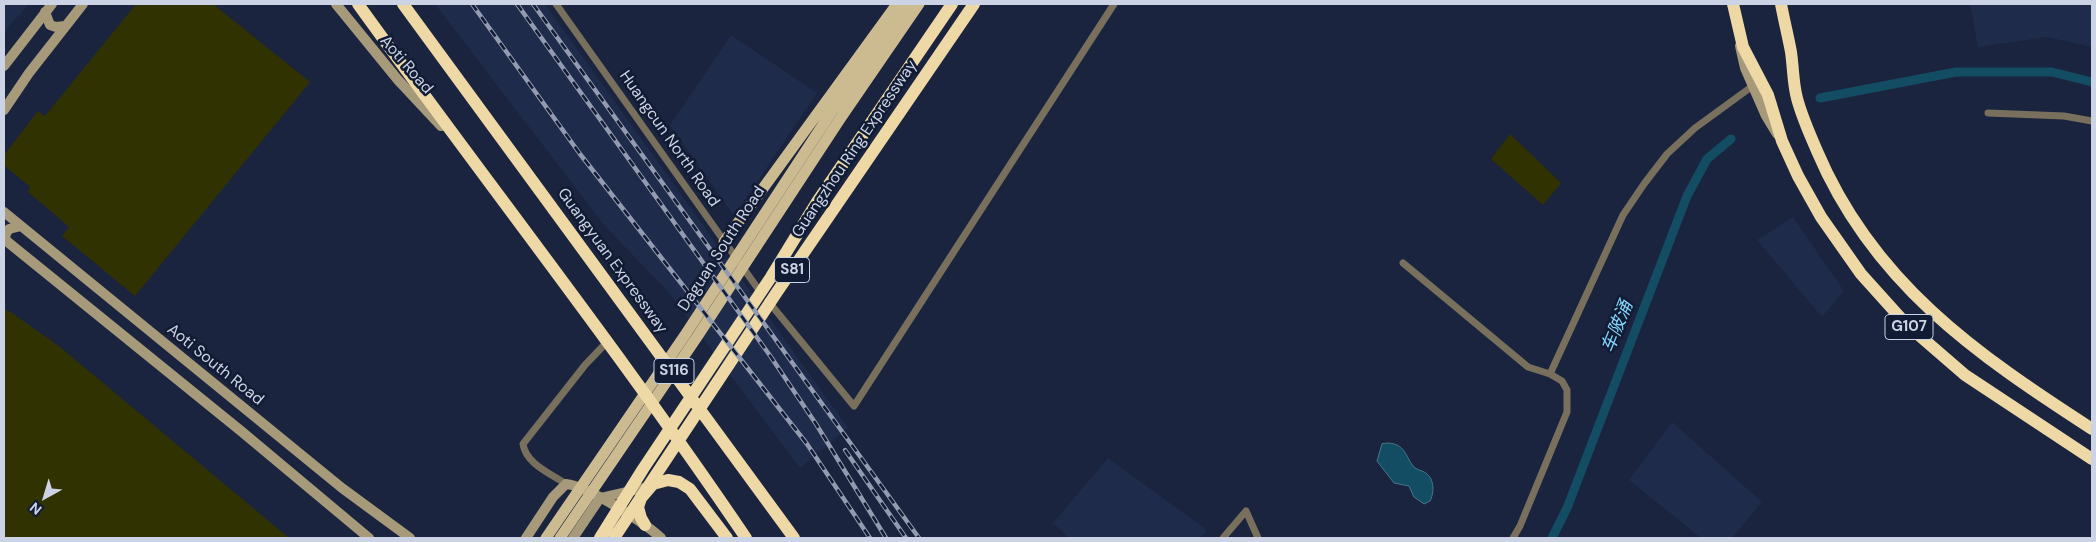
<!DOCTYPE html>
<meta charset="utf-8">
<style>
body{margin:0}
#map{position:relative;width:2096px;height:542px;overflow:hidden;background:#1a243e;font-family:"DM Sans",sans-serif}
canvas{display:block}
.frame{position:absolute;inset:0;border:5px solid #cbd3e4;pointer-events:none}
.north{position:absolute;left:20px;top:472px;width:50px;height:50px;-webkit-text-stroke:4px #111b33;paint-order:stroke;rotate:219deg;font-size:14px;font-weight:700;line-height:20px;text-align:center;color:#cbd3e4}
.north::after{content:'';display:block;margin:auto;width:18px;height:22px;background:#cbd3e4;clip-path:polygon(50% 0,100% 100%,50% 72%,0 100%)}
</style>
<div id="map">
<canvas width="2096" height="542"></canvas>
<div class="frame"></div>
<div class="north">N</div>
</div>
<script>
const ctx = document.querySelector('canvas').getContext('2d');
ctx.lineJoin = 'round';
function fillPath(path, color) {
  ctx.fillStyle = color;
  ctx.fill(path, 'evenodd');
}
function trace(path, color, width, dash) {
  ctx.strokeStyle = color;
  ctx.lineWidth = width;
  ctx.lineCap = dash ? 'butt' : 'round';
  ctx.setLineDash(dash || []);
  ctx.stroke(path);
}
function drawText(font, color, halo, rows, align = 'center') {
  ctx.font = font + ' "DM Sans","Noto Sans SC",sans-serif';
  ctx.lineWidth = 5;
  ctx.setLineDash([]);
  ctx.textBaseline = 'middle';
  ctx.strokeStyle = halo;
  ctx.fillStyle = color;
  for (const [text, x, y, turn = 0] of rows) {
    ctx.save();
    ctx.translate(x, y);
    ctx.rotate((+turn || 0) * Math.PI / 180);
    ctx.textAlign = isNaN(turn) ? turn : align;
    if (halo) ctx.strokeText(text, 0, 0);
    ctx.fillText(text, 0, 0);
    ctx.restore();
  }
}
const built = new Path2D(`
 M4,4H29L4,32Z
 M435,4H545L848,428L800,468L670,294L604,225Z
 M1970,4H2092V47L2047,37L1978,47Z
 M731,35L817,93L734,216L670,125Z
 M1793,217L1844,291L1822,317L1757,240Z
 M1672,422L1762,502L1732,538H1701L1629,480Z
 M1108,458L1207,530L1200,538H1069L1053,523Z`);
const green = new Path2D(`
 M136,4H213L310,82L135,296L62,236L69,227L28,192L30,187L4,165V155L38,111L45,116Z
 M1510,134L1561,183L1543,205L1491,159Z
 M4,309L12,313L60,347L289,538H4Z`);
const water = new Path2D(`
 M1388,443C1405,444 1405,455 1413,466C1415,469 1420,470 1424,472C1434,477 1435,491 1430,501L1424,504L1414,497L1409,486L1394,483L1377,461L1382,444Z`);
const canal = new Path2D(`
 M1820,98L1956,72H2052L2092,82
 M1552,538L1567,508L1687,196L1707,159L1731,139`);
const street = new Path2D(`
 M556,4L761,293
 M1988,113L2064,116L2092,121
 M1403,263L1528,367L1550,374L1562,381L1567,390V412L1520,526L1513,538
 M768,301L854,406L1114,4
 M1550,374L1623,215L1644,184L1667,154L1695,128L1754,85
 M566,484C550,473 526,464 523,444L585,365L607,342
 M1223,538L1246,511L1258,538`);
const secondary = new Path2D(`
 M336,4L398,80L441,126
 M45,12L50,25L56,27L65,26
 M1740,46L1745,68L1766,116L1777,134
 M4,66L52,4
 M4,110L29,73L83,4
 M4,212L342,488L410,538
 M4,239L241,431L369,538
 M6,240L5,235L9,229L21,226
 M526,538L553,497L566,484C588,486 645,523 661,538
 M573,538L600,498L648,487`);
const primary = new Path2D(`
 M724,242L897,4
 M546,538L685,335L832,111L908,4
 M560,538L697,337L840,119L919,4`);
const highway = new Path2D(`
 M358,4C487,183 623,356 746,538
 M403,4L794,538
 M1733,4L1743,47L1768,95L1782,141L1798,176L1821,217L1861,274L1906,324L1965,375L2092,459
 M1781,4C1784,20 1788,36 1791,52C1793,66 1793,80 1796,94C1800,113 1809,132 1817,151C1873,283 1976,354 2092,429
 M645,525L641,518L638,507L641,498L653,484L668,480L679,482L690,489L727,538
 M600,538L643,469L771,277L817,202L952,4
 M614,538L777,292L974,4`);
const rail = new Path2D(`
 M472,4L580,154L807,444L870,538
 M517,4L771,357L816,424L886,538
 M533,4L919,538
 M845,450L906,538`);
const shields = [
 [792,270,35],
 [1909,327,48],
 [674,371,40]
];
const shieldNames = [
 ["S81",792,270],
 ["G107",1909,327],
 ["S116",674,371]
];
const streetNames = [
 ["Aoti Road",406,65,49],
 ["Huangcun North Road",669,139,55],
 ["Guangzhou Ring Expressway",855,149,-56],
 ["Daguan South Road",722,249,-57],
 ["Guangyuan Expressway",612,261,54],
 ["Aoti South Road",215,365,39]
];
const waterNames = [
 ["车陂涌",1618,327,-68]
];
fillPath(built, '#1e2b4b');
fillPath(green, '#313201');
fillPath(water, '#134d64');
trace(water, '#4a758a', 1);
trace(canal, '#134d64', 9);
trace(street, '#78705c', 7);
trace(secondary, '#a79a7a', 10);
trace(primary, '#ccba91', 11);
trace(highway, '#edd8a6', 12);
trace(rail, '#929baf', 4.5);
trace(rail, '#111b33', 2.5, [8]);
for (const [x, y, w] of shields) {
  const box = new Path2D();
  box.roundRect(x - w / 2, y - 12.5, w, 25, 4);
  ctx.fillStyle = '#111b33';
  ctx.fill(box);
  trace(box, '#cbd3e4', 1);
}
drawText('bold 15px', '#cbd3e4', null, shieldNames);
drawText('16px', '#cbd3e4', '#111b33', streetNames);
drawText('italic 18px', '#80d4fb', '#111b33', waterNames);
</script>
